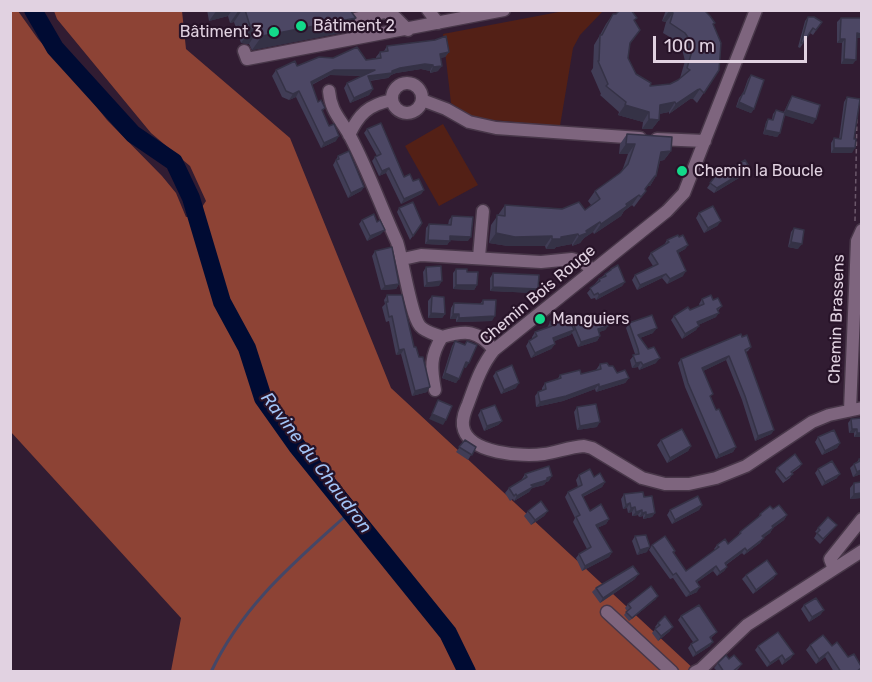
<!DOCTYPE html>
<meta charset="utf-8">
<style>
body{margin:0}
#map{position:relative;width:872px;height:682px;overflow:hidden;background:#311c32;font-family:Rubik,sans-serif}
canvas{display:block}
.frame{position:absolute;inset:0;border:12px solid #e1d2e1;pointer-events:none}
.scale{position:absolute;left:653px;top:36px;width:154px;height:27px;box-sizing:border-box;border:3px solid #e1d2e1;border-top:0;padding-left:8px;font-size:18px;line-height:21px;white-space:nowrap;color:#e1d2e1;-webkit-text-stroke:4px #271328;paint-order:stroke}
</style>
<div id="map">
<canvas width="872" height="682"></canvas>
<div class="frame"></div>
<div class="scale">100 m</div>
</div>
<script>
const ctx = document.querySelector('canvas').getContext('2d');
ctx.lineJoin = 'round';
function fillPath(path, color) {
  ctx.fillStyle = color;
  ctx.fill(path, 'evenodd');
}
function trace(path, color, width, dash) {
  ctx.strokeStyle = color;
  ctx.lineWidth = width;
  ctx.lineCap = dash ? 'butt' : 'round';
  ctx.setLineDash(dash || []);
  ctx.stroke(path);
}
function drawText(font, color, halo, rows, align = 'center') {
  ctx.font = font + ' Rubik,sans-serif';
  ctx.lineWidth = 4.5;
  ctx.setLineDash([]);
  ctx.textBaseline = 'middle';
  ctx.strokeStyle = halo;
  ctx.fillStyle = color;
  for (const [text, x, y, turn = 0] of rows) {
    ctx.save();
    ctx.translate(x, y);
    ctx.rotate((+turn || 0) * Math.PI / 180);
    ctx.textAlign = isNaN(turn) ? turn : align;
    if (halo) ctx.strokeText(text, 0, 0);
    ctx.fillText(text, 0, 0);
    ctx.restore();
  }
}
const green = new Path2D(`
 M564,11H603L580,35L573,48L560,126L482,119L467,114L451,103L443,34Z
 M443,124L478,185L439,206L405,146Z`);
const forest = new Path2D(`
 M11,11H18L38,39L71,75L107,120L162,176L176,193L186,217L196,216L206,201L190,166L151,133L57,19L54,11H182L186,49L290,138L391,388L696,671H171L181,618L11,432Z`);
const stream = new Path2D(`
 M211,672C243,604 296,561 350,512`);
const river = new Path2D(`
 M33,10L55,48L133,134L174,162L191,198L222,302L247,348L263,398L297,446L448,633L467,672`);
const path = new Path2D(`
 M855,221L857,115`);
const minor = new Path2D(`
 M428,10L438,23
 M756,10L684,193L667,211L494,350C481,366 475,385 468,404C465,411 462,418 463,426C467,454 523,457 544,454C557,452 570,447 584,446L592,448L642,478L665,484H689L716,478L746,466L812,422L829,415L862,408
 M346,21L385,12L395,17L408,30
 M244,51L247,59L504,10
 M392 98a15 15 0 1 1 30 0a15 15 0 1 1-30 0Z
 M329,91C331,112 340,118 350,136C368,170 381,207 397,242C403,260 411,316 420,326C425,332 435,334 442,337C466,330 478,330 494,350
 M422,100L446,109L469,122L496,128L640,138
 M349,135C359,114 368,105 392,100
 M657,139L705,141
 M479,257L483,211
 M403,259L421,255L541,262L572,259L583,262L592,270
 M435,390C431,368 430,356 442,337
 M850,410L857,241L862,230
 M862,519L830,559L834,569L862,551
 M607,612L672,672
 M695,672L701,669L747,625L834,569`);
const wall = new Path2D(`
 M207,10H350L356,18L346,32L252,50L249,44L241,43L234,22L230,23L228,16L209,21Z
 M666,10H704L715,23L713,25L719,70L697,103L693,99H690L669,114V112L659,114V120L652,129H642L643,122L618,115L619,112L600,95L601,94L591,71L593,68L594,45L600,35L606,24L613,14L635,21L640,30L630,44L628,58L636,74L650,86L670,84L678,80L680,78L685,61L682,49L678,42L663,33L666,22L662,21Z
 M808,17L822,22L813,35L810,33L800,48L798,47L805,21Z
 M841,18L861,38H857L853,64H841L842,43H837V22Z
 M387,46L449,52L445,57L440,58L438,71L430,73V71L421,69L396,73L391,75L388,78L370,81L373,89L369,95L350,103L344,88L347,83L364,76L330,75L312,85L318,102L325,108L322,112L336,141L321,148L296,97L289,100L282,97L272,76L276,70L333,58L366,60L376,58V57L380,52L384,51Z
 M751,75L754,109L751,113L736,107L739,98L743,93L748,79Z
 M792,96L813,124L785,115L780,133L777,137L763,134L766,122L768,119H772L773,114L776,110L784,112L789,101Z
 M847,97L854,139L852,153H831V143L834,138L839,139L844,102Z
 M367,129L404,177L413,181L424,190L421,194L401,204L386,173L379,176L372,161L375,157L377,156L364,133Z
 M627,134L671,151L664,160L660,161L656,176L650,186H648L645,189L646,191L634,207L632,205L624,211L621,216L594,234L593,232L584,238L580,243L572,246V244L556,247L554,249H546L545,246H508L489,243L491,225L505,205L585,210L591,205L588,201L595,191L620,173L622,171L628,154H619L620,144Z
 M338,156L364,187L361,191L348,198L333,165Z
 M719,171L722,174L747,173L714,193L707,188Z
 M399,208L422,223L410,240L397,212Z
 M699,213L721,221L717,226L704,233L696,218Z
 M452,216L468,241L450,240L447,245L425,244L426,228L429,224L448,225L449,220Z
 M362,220L377,222L381,234L367,241L359,224Z
 M794,228L798,249L788,247L791,232Z
 M679,237L688,245L685,249L678,253L683,276L667,284L662,278L637,290L632,280L635,275L653,266L648,258L651,253L664,245L667,240Z
 M375,251L399,284L396,289L381,290L372,256Z
 M426,267L439,286L424,287L423,272Z
 M456,269L467,272L477,285L474,290L453,289V273Z
 M611,269L625,282L622,286L596,300L595,298L591,299L587,293L599,279L608,272Z
 M493,273L538,289L535,293L490,291V278Z
 M387,295L414,347L427,392L412,396L401,354L396,355L389,321L386,322L382,307L385,304L384,300Z
 M432,296L445,314L442,318H428V301Z
 M702,299L713,300L722,306L718,311L716,317L698,325L696,330L682,339L671,320L674,316L700,306L699,304Z
 M483,300L492,321L456,322V319H450L451,308L454,303L480,304Z
 M592,319L608,326L605,330L599,332L600,336L597,341L578,347L572,333L570,335L554,341L555,344L551,349L531,358L526,346L529,341L532,339V337L535,332L547,328L550,322L561,321L571,325L573,323Z
 M629,323L653,333L640,338L656,363L639,370L638,367L632,368L630,360L635,354L626,328Z
 M455,341L464,345L467,341L466,368L464,367L456,383L442,378L452,346Z
 M751,347L748,351L746,352L774,430L771,434L755,441L742,400L726,360L703,371L711,397L716,410L736,447L733,452L716,459L685,387L678,363L681,359Z
 M600,364L629,378L625,383L596,392L595,389L563,401L536,407L535,396L538,392L542,390V388L545,383L557,380L560,375L581,374L596,370Z
 M496,372L516,388L501,394L493,376Z
 M577,407L597,427L577,430L574,412Z
 M481,410L502,421L498,425L484,431L478,415Z
 M851,419L861,437H854V433H849L848,423Z
 M818,437L840,443L837,448L822,455L815,442Z
 M465,440L476,447L468,460L456,452Z
 M661,440L691,446L688,451L667,463L657,445Z
 M859,459L861,474L853,477L850,468L854,464L857,462Z
 M802,464L799,468L792,473L790,478L783,483L775,472L777,468Z
 M818,469L837,478L822,486L815,473Z
 M525,474L549,481L546,482L544,485L532,488L529,492L514,501L513,499L510,501L505,493L509,488L522,480V479Z
 M579,475L594,477L605,482L602,487L583,497L590,511L609,519L606,524L597,528L612,552L609,557L582,571L576,558L579,554L587,549L573,522L575,518L565,497L568,492L578,487L576,480Z
 M854,483L861,498L850,499V488Z
 M624,494L644,497L655,513L652,517L643,519V516L639,517L638,515L632,516V512L628,513L627,508L623,509L621,499Z
 M702,505L699,510L672,524L667,515L670,510Z
 M773,509L787,515L784,520L773,528L770,533L763,538L760,543L744,555L742,553L726,565L727,567L724,571L717,576L713,571L697,582V592L686,597L673,578L670,579L649,550L652,545L675,551L674,553L686,571L715,550L714,549L717,545L728,544L737,537L740,532L757,519L760,514Z
 M528,511H548L544,516L531,525L524,516Z
 M837,525L820,544L814,538L817,533L815,532L818,528Z
 M635,536L647,552L637,555L632,541Z
 M746,575L774,578L753,594L742,579Z
 M635,579L600,603L592,592L596,588Z
 M656,599L629,621L624,615L627,611L625,608L628,604Z
 M804,605L824,610L820,615L809,622L801,609Z
 M681,616L717,632L711,638L710,646L693,657L688,648L691,644L693,642L678,620Z
 M658,623L670,631L658,641L652,633L656,628L655,627Z
 M810,645L832,646L861,668L859,672H834L825,657L816,664L806,650Z
 M758,646L794,654L790,659L782,665L779,659L767,667L755,650Z
 M729,659L742,664L739,668L735,672H718L714,668L718,663Z`);
const shadedWall = new Path2D(`
 M217,10H232L228,16L209,21Z
 M239,10H242L234,22L230,23Z
 M669,11L673,13L666,22L662,21Z
 M356,18L346,32L252,50L262,36Z
 M251,29L258,30L249,44L241,43Z
 M857,33L861,34V38H854Z
 M840,39H845L842,43H837Z
 M449,52L445,57L436,59L440,54Z
 M844,59L856,60L853,64H841Z
 M425,64L433,65L430,71L421,69L396,73L391,75L388,78L365,81L368,76L400,68Z
 M442,66L438,71L430,73L433,67Z
 M334,70H375L371,76L330,75L307,87L311,82Z
 M373,89L369,95L350,103L354,98Z
 M700,89L693,99H690L669,114L676,104L697,90Z
 M299,91L296,97L289,100L293,94Z
 M675,102L669,112L653,115L660,105Z
 M739,102L754,109L751,113L736,107Z
 M625,105L649,112L643,122L618,115Z
 M786,110L816,119L813,124L783,115Z
 M649,119L659,120L652,129H642Z
 M765,130L780,133L777,137L763,134Z
 M339,136L336,141L321,148L324,143Z
 M626,144H635L628,154H619Z
 M834,148H855L852,153H831Z
 M671,151L664,160L655,162L661,152Z
 M389,168L386,173L379,176L382,171Z
 M750,168L747,173L714,193L717,188Z
 M655,176H656L650,186H648L638,199Z
 M364,187L361,191L348,198L351,193Z
 M424,190L421,194L401,204L404,199Z
 M639,195L632,205L624,211L621,216L594,234L601,224Z
 M721,221L717,226L704,233L708,228Z
 M600,222L593,232L584,238L580,243L572,246L579,236L586,231Z
 M385,230L381,234L367,241L370,236Z
 M496,233L552,236L545,246H508L489,243Z
 M578,234L572,244L556,247L554,249H546L552,239Z
 M450,236L471,237L468,241L447,240Z
 M428,240L450,241L447,245L425,244Z
 M791,242L802,244L798,249L788,247Z
 M688,245L685,249L673,256L677,251Z
 M686,271L683,276L667,284L670,279Z
 M666,274L662,278L637,290L640,285Z
 M442,281L439,286L424,287L427,283Z
 M625,282L622,286L596,300L599,295Z
 M399,284L396,289L381,290L385,286Z
 M456,285H477L474,290L453,289Z
 M493,287L538,289L535,293L490,291Z
 M431,313L445,314L442,318H428Z
 M719,313L716,317L694,327L697,322Z
 M453,314H459L456,319H450Z
 M495,316L492,321L456,322L459,318Z
 M608,326L605,330L594,334L598,329Z
 M699,326L696,330L682,339L685,334Z
 M657,328L653,333L634,340L638,335Z
 M574,330L570,335L550,343L553,338Z
 M600,336L597,341L578,347L581,342Z
 M555,344L551,349L531,358L535,353Z
 M404,349L401,354L396,355L399,350Z
 M729,356L726,360L699,373L702,368Z
 M660,358L656,363L639,370L643,365Z
 M466,362L469,363L466,368L463,366Z
 M641,362L638,367L632,368L636,363Z
 M445,373L459,379L456,383L442,378Z
 M629,378L625,383L596,392L599,387Z
 M519,383L516,388L501,394L504,390Z
 M599,384L595,389L563,401L536,407L540,402Z
 M430,387L427,392L412,396L415,391Z
 M432,414L446,420L443,425L429,419Z
 M502,421L498,425L484,431L487,426Z
 M600,422L597,427L577,430L580,426Z
 M852,429H857L854,433H849Z
 M774,430L771,434L755,441L758,436Z
 M857,433H861V437H854Z
 M840,443L837,448L822,455L825,451Z
 M691,446L688,451L667,463L670,458Z
 M736,447L733,452L716,459L719,455Z
 M861,470V474L853,477L857,472Z
 M840,474L837,478L822,486L825,482Z
 M552,476L549,481L546,482L544,485L532,488L529,492L514,501L517,496L531,485Z
 M605,482L602,487L578,499L582,495Z
 M861,493V498L850,499L854,494Z
 M630,503L627,508L623,509L626,505Z
 M702,505L699,510L672,524L675,520Z
 M635,507L632,512L628,513L631,508Z
 M642,510L638,515L632,516L636,512Z
 M548,511L544,516L531,525L535,520Z
 M646,512L643,516L639,517L642,513Z
 M655,513L652,517L643,519L646,515Z
 M787,515L784,520L769,531L772,526Z
 M609,519L606,524L593,530L596,525Z
 M773,528L770,533L759,541L762,536Z
 M764,538L760,543L744,555L747,551Z
 M650,547L647,552L637,555L640,550Z
 M745,548L742,553L721,568L725,563Z
 M612,552L609,557L582,571L585,566Z
 M716,566L713,571L693,585L696,581Z
 M727,567L724,571L717,576L720,572Z
 M639,574L635,579L600,603L603,598Z
 M777,574L774,578L753,594L756,590Z
 M700,587L697,592L686,597L690,593Z
 M658,596L656,599L629,621L632,618Z
 M824,610L820,615L809,622L812,617Z
 M673,627L670,631L658,641L661,636Z
 M713,642L710,646L693,657L696,653Z
 M828,652L825,657L816,664L819,659Z
 M794,654L790,659L782,665L785,660Z
 M782,655L779,659L767,667L770,663Z`);
const building = new Path2D(`
 M245,10H350L356,18L262,36L258,30L251,29Z
 M620,10H631L637,18L634,20L640,30L630,43L628,58L636,74L651,83L650,86L670,84L678,80L690,70L687,68L692,51L689,39L685,33L670,23L673,13L669,11V10H704L710,16L715,23L713,24L721,43L719,70L704,93L700,89L697,90L676,104L675,102L660,105L659,120L649,119V112L625,105L626,102L606,86L608,84L598,61H599L600,35H602L613,14H616Z
 M808,17H814L822,22L816,30L813,28L803,43H801Z
 M841,18H861V34L857,33L856,60L844,59L845,39H840Z
 M446,36L449,52L440,54L442,66L433,67V65L425,64L400,68L392,71V73L368,76L373,89L354,98L347,83L375,70H334L311,82L318,102L321,100L325,108L322,110L329,126L334,124L339,136L324,143L299,91L293,94L286,91L276,70L295,61L297,66L319,57L333,58L357,47L366,60L381,58L380,52L388,51L387,46L435,40Z
 M751,75L764,80L754,109L739,102L743,93L744,94Z
 M792,96L820,105L816,119L786,110Z
 M847,97L860,99L854,139H856L855,148H834V138L841,139Z
 M776,110L785,113L780,133L765,130L768,119L773,120Z
 M381,123L404,177L410,174L413,181L419,179L424,190L404,199L389,168L382,171L375,157L381,154L367,129Z
 M627,134L672,137L671,151L661,152L656,176H655L645,189L646,191L641,197L639,195L626,204L627,206L601,224L600,222L586,231L587,233L579,236L578,234L561,237V239H552V236L515,237L496,233L497,215L505,216V205L562,209L579,202L585,210L600,199L595,191L620,173L628,164L635,144H626Z
 M349,151L364,187L351,193L336,160L339,159L338,156Z
 M745,160L750,168L717,188L710,183L719,171L722,174Z
 M413,202L422,223L413,236L399,208Z
 M713,206L721,221L708,228L699,213Z
 M374,214L377,222L380,220L385,230L370,236L362,220Z
 M452,216L473,217L471,237L450,236V241L428,240L429,224L451,225Z
 M794,228L804,230L802,244L791,242Z
 M678,235L679,237L683,235L688,245L677,251L686,271L670,279L666,274L640,285L635,275L658,264L651,253L669,242L667,240Z
 M392,247L399,284L385,286L375,251Z
 M618,265L625,282L599,295L598,293L594,295L590,288L600,281L599,279L606,276L605,274L611,270V269Z
 M441,266L442,281L427,283L426,267Z
 M456,269H467V272H478L477,285H456Z
 M493,273L539,275L538,289L493,287Z
 M387,295H402L414,347H416L419,357H423L430,387L415,391L404,349L399,350L392,316L389,317L386,302H388Z
 M711,295L713,300L718,298L722,306L717,309L719,313L697,322L699,326L685,334L674,316L688,307L690,310L704,304L702,299Z
 M432,296L444,297L445,314L431,313Z
 M483,300H496L495,316L459,318V314H453L454,303L483,304Z
 M605,315L608,326L598,329L600,336L581,342L573,323L591,318L592,319Z
 M652,315L657,328L638,335L648,349L654,347L660,358L643,365L641,362L636,363L633,355L639,354L638,349L629,323Z
 M558,318L561,321L569,319L574,330L553,338L555,344L535,353L529,341L537,336L535,332L552,326L550,322Z
 M741,334L742,337L747,335L751,347L745,350L774,430L758,436L745,396L729,356L702,368L713,394L710,396L716,410L719,409L736,447L719,455L688,383L681,359Z
 M455,341L465,345L467,341L477,345L469,363L466,362L459,379L445,373Z
 M607,363L609,366H613L617,373L625,370L629,378L599,387V384L566,396L540,402L538,392L546,389L545,383L561,378L560,375L580,370L581,374L601,369L600,364Z
 M512,365L519,383L504,390L496,372Z
 M438,400L452,406L446,420L432,414Z
 M596,404L600,422L580,426L577,407Z
 M495,405L502,421L487,426L481,410Z
 M861,418V433H857V429H852L851,419Z
 M682,429L691,446L670,458L661,440Z
 M834,430L840,443L825,451L818,437Z
 M465,440L476,447L472,455L459,447Z
 M795,454L802,464L791,472L793,474L786,479L777,468Z
 M859,459H861V470L857,472L854,464L860,461Z
 M832,461L840,474L825,482L818,469Z
 M549,466L552,476L547,478V480L531,485L533,487L517,496L516,494L514,496L509,488L527,477L525,474Z
 M590,469L594,477L600,473L605,482L582,495L590,511L601,504L609,519L596,525L612,552L585,566L579,554L591,547L576,517L580,515L568,492L582,485L579,475Z
 M861,482V493L854,494V483Z
 M643,492L644,497L652,496L655,513L646,515V512L642,513V510L636,512L635,507L631,508L630,503L626,505L624,494Z
 M698,496L702,505L675,520L670,510Z
 M541,501L548,511L535,520L528,511Z
 M779,505L787,515L772,526L773,528L762,536L764,538L747,551L745,548L725,563L727,567L720,572L716,566L696,581L700,587L690,593L676,573L673,575L652,545L665,536L675,551L673,552L686,571L719,547L717,545L725,539L728,544L741,533L740,532L761,515L760,514L770,506L773,509Z
 M828,517L837,525L823,539L817,533L820,530L818,528Z
 M646,535L650,547L640,550L635,536Z
 M767,560L777,574L756,590L746,575Z
 M633,566L639,574L603,598L596,588Z
 M651,586L658,596L632,618L626,612L631,608L628,604Z
 M816,598L824,610L812,617L804,605Z
 M699,605L717,632L710,637L713,642L696,653L691,644L698,640L681,616Z
 M665,616L673,627L661,636L655,629L660,625L658,623Z
 M778,632L794,654L785,660L782,655L770,663L758,646Z
 M823,635L832,646L837,642L848,657L854,654L861,666V668L856,672H841L828,652L819,659L810,645Z
 M726,655L729,659L734,655L742,664L732,672H724L718,663Z`);
const markers = [
 [301,26,6,"#13d98a"],
 [274,32,6,"#13d98a"],
 [682,171,6,"#13d98a"],
 [540,319,6,"#13d98a"]
];
const poiNames = [
 ["Bâtiment 2",313,26],
 ["Bâtiment 3",262,32,"right"],
 ["Chemin la Boucle",694,171],
 ["Manguiers",552,319]
];
const streetNames = [
 ["Chemin Bois Rouge",538,295,-40],
 ["Chemin Brassens",837,319,-88]
];
const waterNames = [
 ["Ravine du Chaudron",316,463,53]
];
fillPath(green, '#532016');
fillPath(forest, '#8d4335');
trace(stream, '#444767', 3);
trace(river, '#000b33', 18);
trace(minor, '#483749', 15);
trace(path, '#6b586b', 1.5, [4.5, 3]);
trace(minor, '#7e657e', 12);
fillPath(wall, '#413d56');
fillPath(shadedWall, '#353246');
fillPath(building, '#4c4764');
trace(building, '#353246', 1.5);
for (const [x, y, r, color] of markers) {
  const dot = new Path2D();
  dot.arc(x, y, r, 0, 2 * Math.PI);
  ctx.fillStyle = color;
  ctx.fill(dot);
  trace(dot, '#271328', 2);
}
drawText('16px', '#e1d2e1', '#271328', poiNames, 'left');
drawText('16px', '#e1d2e1', '#271328', streetNames);
drawText('italic 18px', '#a2c3f6', '#271328', waterNames);
</script>
